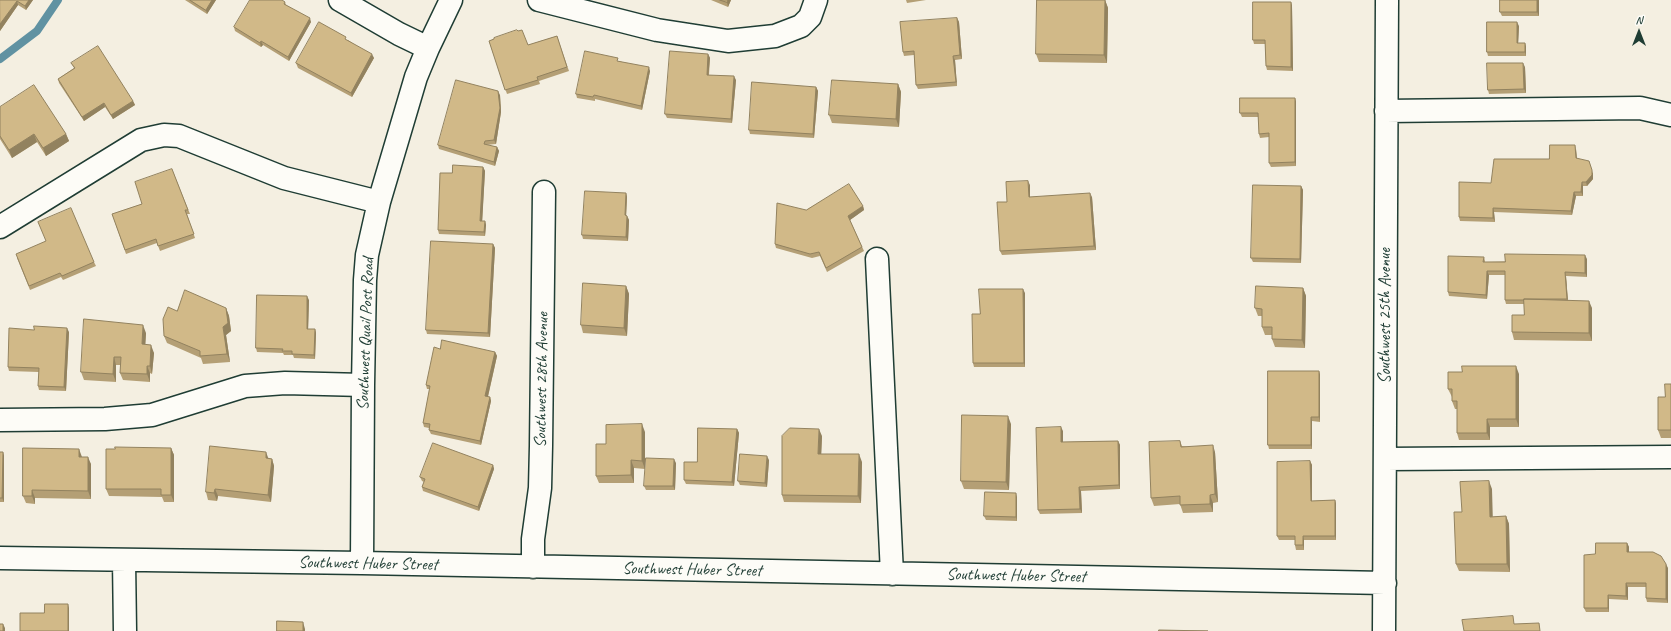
<!DOCTYPE html>
<style>
body{margin:0}
#map{position:relative;width:1671px;height:631px;overflow:hidden;background:#f4efe1;font-family:Caveat,sans-serif}
canvas{display:block}
.north{position:absolute;left:1619px;top:12px;width:40px;height:40px;-webkit-text-stroke:3px #fdfcf7;paint-order:stroke;rotate:0deg;font-size:11px;font-weight:700;line-height:16px;text-align:center;color:#1f3d34}
.north::after{content:'';display:block;margin:auto;width:14px;height:18px;background:#1f3d34;clip-path:polygon(50% 0,100% 100%,50% 72%,0 100%)}
</style>
<div id="map">
<canvas width="1671" height="631"></canvas>
<div class="north">N</div>
</div>
<script>
const ctx = document.querySelector('canvas').getContext('2d');
ctx.lineJoin = 'round';
function trace(path, color, width, dash) {
  ctx.strokeStyle = color;
  ctx.lineWidth = width;
  ctx.lineCap = dash ? 'butt' : 'round';
  ctx.setLineDash(dash || []);
  ctx.stroke(path);
}
function fillPath(path, color) {
  ctx.fillStyle = color;
  ctx.fill(path, 'evenodd');
}
function drawText(font, color, halo, rows, align = 'center') {
  ctx.font = font + ' Caveat,sans-serif';
  ctx.lineWidth = 3;
  ctx.setLineDash([]);
  ctx.textBaseline = 'middle';
  ctx.strokeStyle = halo;
  ctx.fillStyle = color;
  for (const [text, x, y, turn = 0] of rows) {
    ctx.save();
    ctx.translate(x, y);
    ctx.rotate((+turn || 0) * Math.PI / 180);
    ctx.textAlign = isNaN(turn) ? turn : align;
    if (halo) ctx.strokeText(text, 0, 0);
    ctx.fillText(text, 0, 0);
    ctx.restore();
  }
}
const stream = new Path2D(`
 M0,59L37,31L58,0`);
const minor = new Path2D(`
 M340,0L399,34L428,48
 M539,0L657,30L728,41L775,36L801,26L810,17L816,0
 M1386,111L1640,108L1671,115
 M0,227L141,140L164,135L179,136L284,178L379,202
 M877,259L892,574
 M0,420L105,419L152,415L245,386L285,383L363,385
 M1385,459L1671,457
 M0,558L362,563L1385,583
 M124,560L125,631
 M362,563L363,385L365,280L367,255L379,202L416,77L428,48L451,0
 M533,567V539L540,488L541,446L544,192
 M1384,631L1387,0`);
const wall = new Path2D(`
 M0,0H33L26,10L18,5L0,31Z
 M185,0H216L207,14Z
 M711,0H731L728,7Z
 M906,0H926L907,3Z
 M1105,0L1108,8L1107,63L1039,62L1036,54Z
 M1500,0H1539V16H1502L1500,12Z
 M285,2L286,5L311,22L289,61L263,45L261,47L235,31L234,27Z
 M1291,2L1292,6L1293,71L1267,70L1266,66L1265,44H1254L1253,40Z
 M957,18L959,22L962,59L955,60L957,86L918,89L916,85L914,55L904,56L903,52Z
 M1519,26L1518,43H1525L1526,47V56H1488L1487,52Z
 M518,31L528,45L557,36L569,71L539,81L540,84L507,94L489,41Z
 M348,40L374,58L352,97L298,68L296,63Z
 M708,54L710,58L709,75L736,80L732,123L667,118L665,114Z
 M619,61L650,71L642,110L595,99V101L577,98L576,94Z
 M71,63L133,101L135,105L113,119L105,107L84,121L59,83L58,79L74,68Z
 M1525,67L1526,93L1489,94L1488,90Z
 M898,84L901,92L899,127L832,123L829,115Z
 M816,87L818,91L814,138L750,134L749,130Z
 M500,95L501,112L496,144L486,145L497,147L499,151L495,166L439,149L438,145Z
 M1295,98L1296,102V166L1271,167L1269,163V137L1260,138L1259,134L1258,117H1242L1240,113Z
 M0,107L66,134L69,141L46,156L37,142L12,158L0,139Z
 M1576,149L1577,158L1593,174V179L1587,186H1583V196H1576L1572,215L1494,212L1495,222L1460,221L1459,217L1491,183L1549,159Z
 M483,167L485,171L482,221H485L486,225L485,236L439,234L438,230L452,173Z
 M172,169L190,214H187L195,238L160,251L157,243L126,254L112,214L142,204Z
 M1030,185V197H1092L1096,250L1002,255L1000,251L1007,202Z
 M1301,186L1303,190L1301,263L1253,262L1251,258Z
 M626,193L627,197L626,215L627,216L629,220L628,241L583,239L582,235Z
 M863,206L864,210L850,220L864,251L827,272L820,256L812,258L776,248L775,244L806,210Z
 M493,244L495,248L490,337L427,334L426,330Z
 M1484,257L1485,261V262L1587,259V277L1566,276L1568,300L1592,308V341L1514,340L1512,332L1524,315V304H1506L1505,300V275H1489L1487,299L1449,296L1448,292Z
 M17,258L94,262L96,266L63,280L61,277L30,290Z
 M626,286L629,294L627,336L583,333L581,325Z
 M1303,288L1306,296L1305,348L1275,347L1272,339V335H1265L1262,327V316H1258L1255,308Z
 M1025,293V367H974L973,363L980,314Z
 M309,300L308,329H315L316,333L315,359L294,358L293,355H284L283,353L257,352L256,348Z
 M226,308L229,316L231,331L226,335L230,362L203,364L201,358L167,343L164,336L177,311Z
 M69,332L66,391L39,390L38,386L39,372L9,371L8,367Z
 M146,333L145,344L154,353L152,374L150,373V382L123,380L120,373L121,365H116V382L84,380L81,372Z
 M440,349L495,352L497,356L488,397H490L491,401L481,445L431,434L429,430V428L424,427L423,423L430,389H427L426,385Z
 M1319,371L1320,375V422L1312,421V449H1269L1268,445Z
 M1519,374V427H1490V440H1459L1457,433V409H1455L1452,401V397L1448,389Z
 M1671,384V438H1661L1658,430L1665,397Z
 M1011,424L1009,490L964,489L961,481Z
 M737,429L739,433L734,486L686,484L684,480L697,462Z
 M1063,431V442L1118,441L1120,445V489L1081,491L1082,513L1040,514L1038,510Z
 M645,432V469L634,468V483H599L596,476L606,444Z
 M822,436L821,454L862,462L861,503L784,502L782,495Z
 M1180,441L1182,446L1215,452L1218,502L1213,503V512L1183,513L1180,504L1154,506L1151,498Z
 M171,448L174,455V502H164L162,497L109,496L106,489L115,449Z
 M0,452H3L4,456V502H0Z
 M82,457L91,464V499L35,498V504L26,503L23,496Z
 M269,458L272,459L274,466L271,502L218,496L217,501L208,500L206,492Z
 M769,460L767,487L740,485L738,481Z
 M1310,461L1312,465V501L1335,500L1336,504V540H1304V550H1296L1295,545V540H1279L1277,536Z
 M676,463L675,490H646L644,486Z
 M493,465L494,469L479,511L423,491L422,487L424,482L422,481L420,477Z
 M1492,489V517L1506,516L1509,524L1510,572L1459,571L1456,564L1462,512Z
 M1017,497V521L986,520L984,516Z
 M1627,543L1629,547V552L1668,568V603L1647,602L1646,598V587H1628V600L1609,599V612H1586L1584,608L1595,554Z`);
const shadedWall = new Path2D(`
 M29,0H33L26,10L25,6Z
 M212,0H216L207,14L206,10Z
 M728,0H731L728,7L727,2Z
 M1105,0L1108,8L1107,63L1104,55Z
 M1537,0H1539V16L1537,12Z
 M17,1L18,5L0,31V24Z
 M1291,2L1292,6L1293,71L1291,67Z
 M310,18L311,22L289,61L288,57Z
 M957,18L959,22L962,59L960,55Z
 M1517,22L1519,26L1518,47L1517,43Z
 M261,41L263,45L261,47L260,43Z
 M1525,43L1526,47V56L1525,52Z
 M372,54L374,58L352,97L351,93Z
 M708,54L710,58L708,79L707,75Z
 M953,56L955,60L957,86L956,82Z
 M1523,63L1525,67L1526,93L1524,89Z
 M649,67L650,71L642,110L641,106Z
 M734,76L736,80L732,123L731,119Z
 M898,84L901,92L899,127L896,119Z
 M816,87L818,91L814,138L813,134Z
 M498,91L500,95L501,112L496,144L494,140Z
 M1295,98L1296,102V166L1295,162Z
 M133,101L135,105L113,119L111,115Z
 M104,103L105,107L84,121L82,117Z
 M34,134L37,142L12,158L9,150Z
 M66,134L69,141L46,156L43,148Z
 M1575,145L1576,149L1577,162L1576,158Z
 M497,147L499,151L495,166L494,162Z
 M1589,161L1593,174V179L1587,186L1586,182Z
 M483,167L485,171L482,225L480,221Z
 M1028,181L1030,185V201L1029,197Z
 M1582,182L1583,186V196L1581,192Z
 M1301,186L1303,190L1301,263L1300,259Z
 M1574,192L1576,196L1572,215L1571,211Z
 M626,193L627,197L626,219L625,215Z
 M1090,193L1092,197L1096,250L1094,246Z
 M863,206L864,210L850,220L848,216Z
 M1493,208L1494,212L1495,222L1493,218Z
 M627,216L629,220L628,241L626,237Z
 M485,221L486,225L485,236L484,232Z
 M493,244L495,248L490,337L488,333Z
 M1585,255L1587,259V277L1585,273Z
 M1487,271L1489,275L1487,299L1486,295Z
 M1565,272L1566,276L1568,303L1567,299Z
 M626,286L629,294L627,336L624,328Z
 M1303,288L1306,296L1305,348L1302,340Z
 M1023,289L1025,293V367L1024,363Z
 M307,296L309,300L308,333L307,329Z
 M1589,301L1592,308V341L1589,333Z
 M226,308L229,316L231,331L226,335L230,362L227,354L223,327Z
 M143,325L146,333L145,352L142,344Z
 M67,328L69,332L66,391L64,387Z
 M315,329L316,333L315,359L314,355Z
 M151,345L154,353L152,374L150,366Z
 M495,352L497,356L487,400L485,396Z
 M114,357L116,365V382L113,374Z
 M147,366L150,373V382L147,374Z
 M1516,366L1519,374V427L1516,419Z
 M1319,371L1320,375V422L1319,417Z
 M490,397L491,401L481,445L480,441Z
 M1008,416L1011,424L1009,490L1006,482Z
 M1311,417L1312,421V449L1311,445Z
 M1487,419L1490,427V440L1487,433Z
 M642,424L645,432V469L642,461Z
 M1061,427L1063,431V446L1061,442Z
 M737,429L739,433L734,486L732,482Z
 M819,429L822,436L821,461L818,454Z
 M1118,441L1120,445V489L1119,485Z
 M1213,445L1215,452L1218,502L1215,494Z
 M171,448L174,455V502L171,495Z
 M79,449L82,457H79Z
 M3,452L4,456V502L2,498Z
 M266,452L269,460L266,458Z
 M859,454L862,462L861,503L858,496Z
 M767,456L769,460L767,487L765,483Z
 M88,457L91,464V499L88,491Z
 M272,459L274,466L271,502L268,495Z
 M674,459L676,463L675,490L673,486Z
 M631,460L634,468V483L631,475Z
 M1310,461L1312,465V505L1311,501Z
 M493,465L494,469L479,511L478,507Z
 M1489,481L1492,489L1493,525L1490,517Z
 M1079,487L1081,491L1082,513L1080,509Z
 M215,489L218,496L217,501L214,493Z
 M32,490L35,498V504L32,496Z
 M1016,493L1017,497V521L1016,517Z
 M1210,495L1213,503V512L1210,504Z
 M1335,500L1336,504V540L1335,536Z
 M1506,516L1509,524L1510,572L1507,564Z
 M1303,536L1304,540V550L1303,545Z
 M1627,543L1629,547V556L1627,552Z
 M1666,564L1668,568V603L1666,599Z
 M1626,583L1628,587V600L1626,596Z
 M1608,595L1609,599V612L1608,608Z
 M68,604L69,608V631H68Z
 M303,622L305,629V631H303Z
 M3,624L5,628V631H3Z`);
const building = new Path2D(`
 M0,0H29L25,6L17,1L0,24Z
 M190,0H212L206,10Z
 M250,0H282L285,2L284,4L310,18L288,57L261,41L260,43L234,27Z
 M720,0H728L727,2Z
 M1037,0H1105L1104,55L1036,54Z
 M1500,0H1537V12H1500Z
 M1253,2H1291V67L1266,66L1265,40H1253Z
 M957,18L960,55L953,56L956,82L916,85L914,51L903,52L900,22Z
 M319,22L346,37L345,39L372,54L351,93L296,63Z
 M1487,22H1517V43H1525V52H1487Z
 M517,30L518,31L522,30L528,45L557,36L567,67L537,77L538,80L505,90L489,41L494,39V38Z
 M98,46L133,101L111,115L104,103L82,117L58,79L75,68L71,63Z
 M585,51L618,58L617,61L649,67L641,106L594,95L593,97L576,94Z
 M670,51L708,54L707,75L734,76L731,119L665,114Z
 M1487,63H1523L1524,89L1488,90Z
 M456,80L498,91L500,108L494,140L485,141L484,144L497,147L494,162L438,145Z
 M832,80L898,84L896,119L829,115Z
 M752,82L816,87L813,134L749,130Z
 M34,85L66,134L43,148L34,134L9,150L0,136V107Z
 M1240,98H1295V162L1269,163V133L1259,134L1258,113H1240Z
 M1550,145H1575L1576,158L1589,161L1592,170V175L1586,182H1582L1581,192H1574L1571,211L1493,208V218L1459,217V182L1491,183L1494,159H1549Z
 M453,165L483,167L480,221H485L484,232L438,230L440,173H452Z
 M172,169L188,210H185L194,234L158,246L156,239L125,250L112,214L142,204L135,182Z
 M1028,181L1029,197L1090,193L1094,246L1000,251L997,202H1007L1006,182Z
 M849,184L863,206L848,216L862,247L826,268L819,252L810,254L775,244L777,203L806,210Z
 M1253,185L1301,186L1300,259L1251,258Z
 M585,191L626,193L625,215L627,216L626,237L582,235Z
 M71,208L94,262L62,276L60,273L29,286L16,254L46,241L38,222Z
 M431,241L493,244L488,333L426,330Z
 M1505,254L1585,255V273L1565,272L1567,299H1524V300H1505V271H1487L1486,295L1448,292V256L1484,257L1483,262H1505Z
 M583,283L626,286L624,328L581,325Z
 M1256,286L1303,288L1302,340L1272,339V327H1262V309L1255,308Z
 M979,289H1023L1024,363H973L972,314H980Z
 M185,290L226,308L228,323L223,327L227,354L200,356V351L164,336L163,319L168,307L177,311Z
 M257,295L307,296V329H315L314,355L292,354V351H282L283,349L256,348Z
 M1524,299L1589,301V333L1512,332V315H1524Z
 M84,319L143,325L142,344L151,345L150,366H147V374L120,373L121,357H114L113,374L81,372Z
 M34,326L67,328L64,387L38,386L39,368L8,367L9,328L34,330Z
 M442,340L495,352L485,396L490,397L480,441L429,430L430,424L423,423L430,386L426,385L434,347L440,349Z
 M1462,366H1516V419H1487V433H1457V401H1452V389H1448V372H1462Z
 M1268,371H1319V417H1311V445H1268Z
 M1665,384H1671V430H1658V397H1665Z
 M962,415L1008,416L1006,482L961,481Z
 M642,424V461L631,460V475L596,476V444H606V425Z
 M1061,427V442L1118,441L1119,485L1079,487L1080,509L1038,510L1036,428Z
 M698,428L737,429L732,482L684,480V462H697Z
 M790,428L819,429L818,454H859L858,496L782,495V436Z
 M1180,441L1181,447L1213,445L1215,494L1210,495V504L1180,505V496L1151,498L1149,442Z
 M433,443L493,465L478,507L422,487L425,479L420,477Z
 M210,446L266,452V458L272,459L268,495L215,489L214,493L206,492Z
 M115,447L171,448V495H161V489H106V449H115Z
 M23,448L79,449V457H88V491L32,490V496H23Z
 M0,452H3L2,498H0Z
 M740,454L767,456L765,483L738,481Z
 M646,458L674,459L673,486H644Z
 M1310,461L1311,501L1335,500V536H1303V545H1295V536H1277V462Z
 M1489,481L1490,517L1506,516L1507,564H1456L1454,512H1462L1460,482Z
 M985,492L1016,493V517L984,516Z
 M1596,543H1627V552H1653L1661,556L1666,564V599L1646,598V583H1626V596L1608,595V608H1584V555L1595,554Z
 M45,604H68V631H20V613H44Z
 M1513,616L1514,624L1539,623L1540,631H1464L1462,620Z
 M277,621L303,622V631H277Z
 M0,624H3V631H0Z
 M1159,630L1208,631H1159Z`);
const streetNames = [
 ["Southwest 25th Avenue",1386,316,-90],
 ["Southwest Quail Post Road",366,334,-88],
 ["Southwest 28th Avenue",542,380,-89],
 ["Southwest Huber Street",368,564,1],
 ["Southwest Huber Street",692,570,1],
 ["Southwest Huber Street",1016,576,1]
];
trace(stream, '#6092a2', 8);
trace(minor, '#1f3d34', 25);
trace(minor, '#fdfcf7', 22);
fillPath(wall, '#b49f75');
fillPath(shadedWall, '#92825f');
fillPath(building, '#d1b988');
trace(building, '#92825f', 1);
drawText('17px', '#1f3d34', '#fdfcf7', streetNames);
</script>
